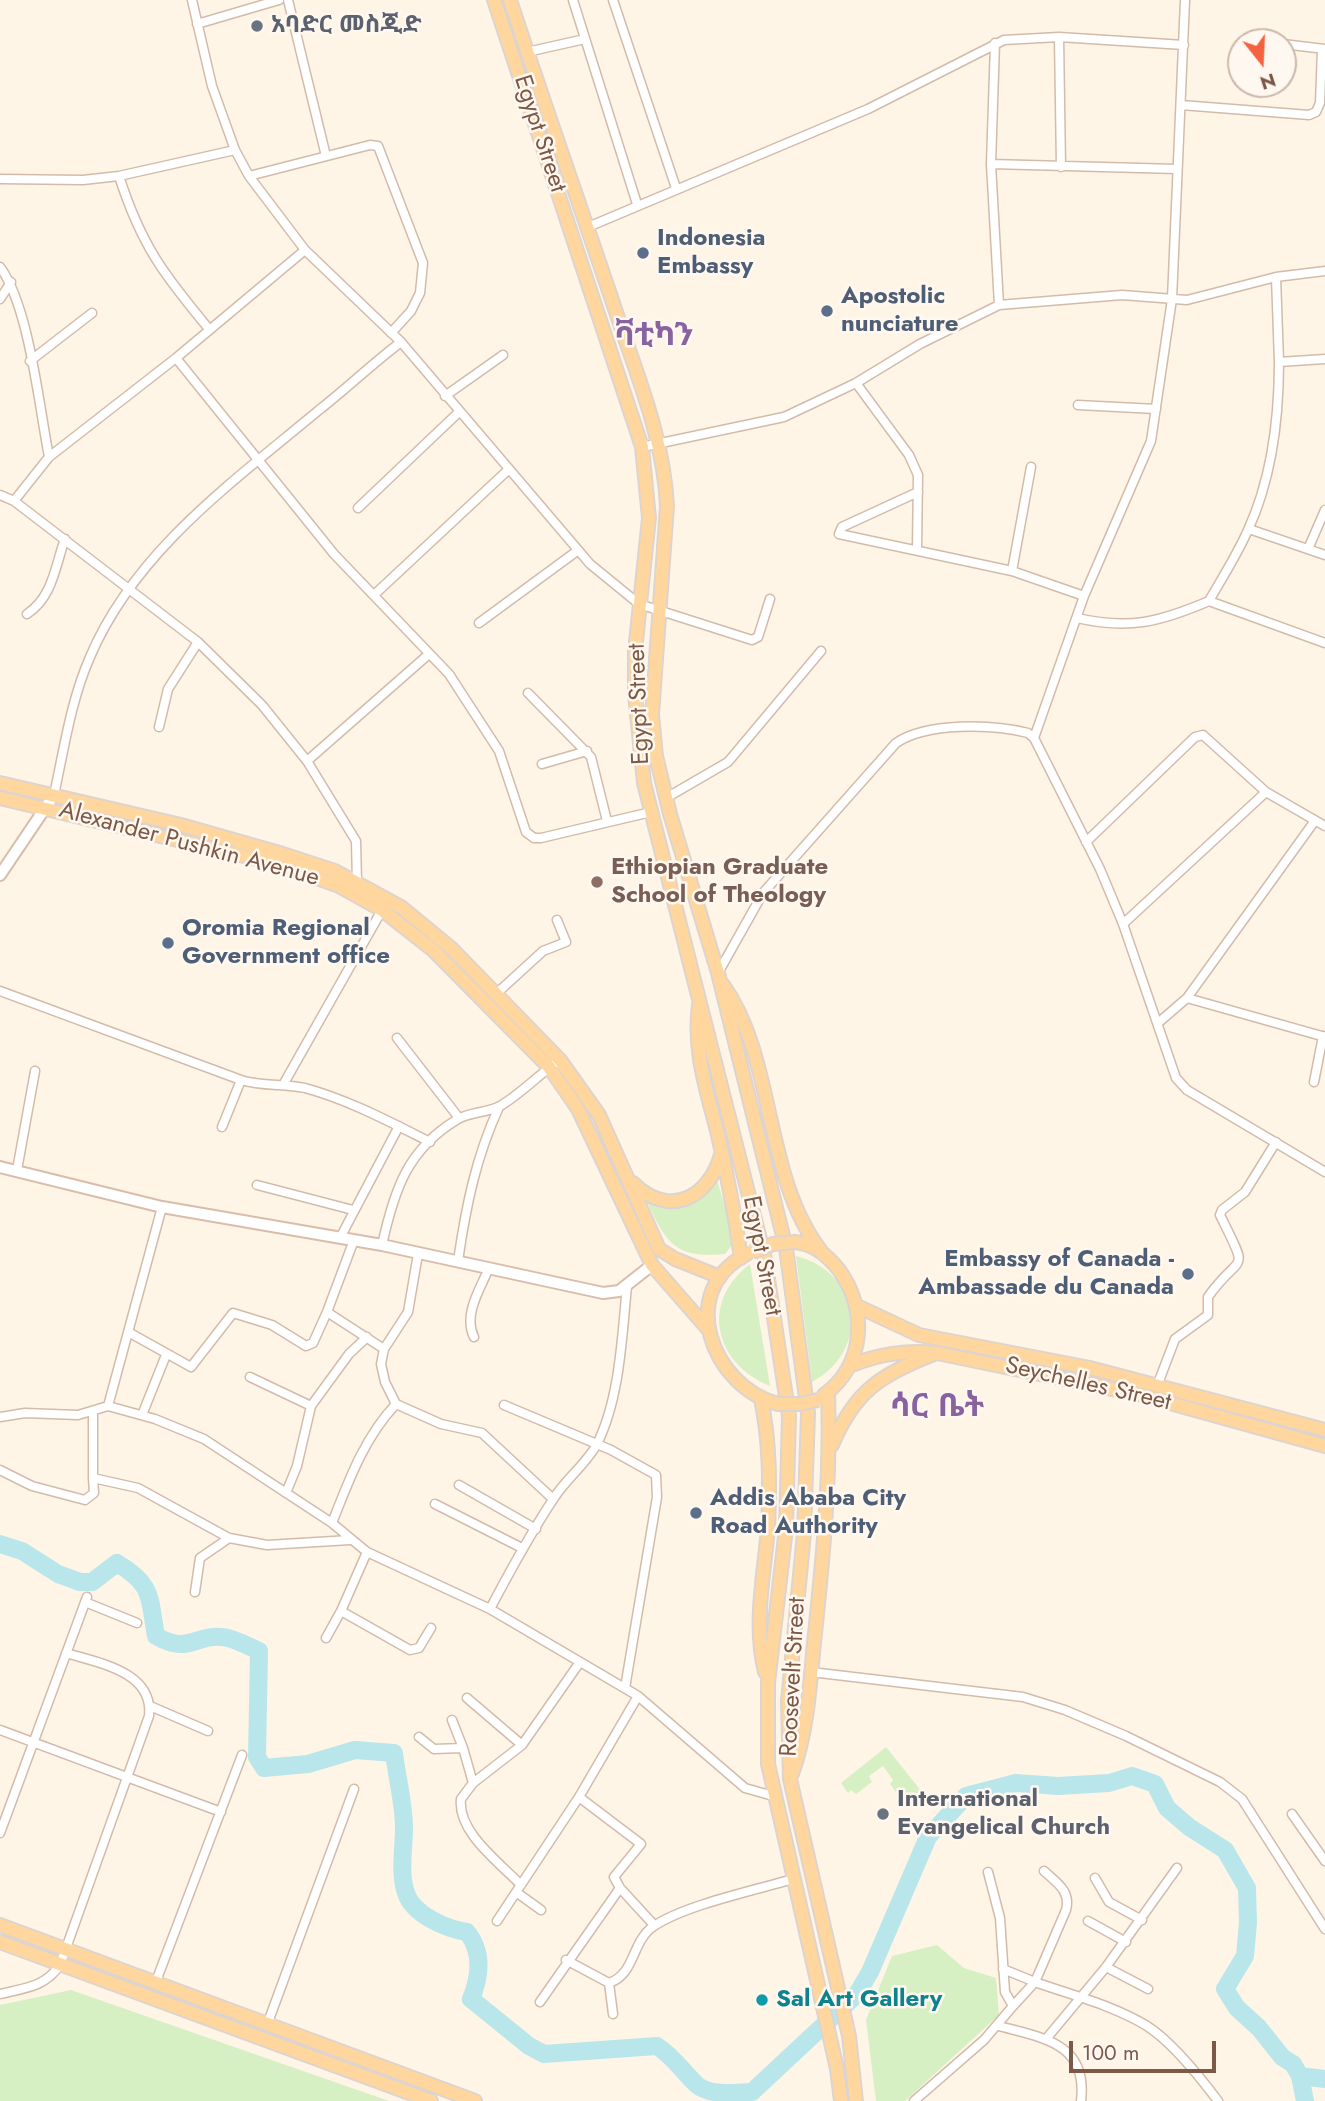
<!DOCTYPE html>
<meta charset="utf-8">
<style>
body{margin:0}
#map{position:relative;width:1325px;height:2101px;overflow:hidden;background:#fff5e7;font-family:Jost,sans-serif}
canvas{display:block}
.north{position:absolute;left:1227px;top:28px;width:70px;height:70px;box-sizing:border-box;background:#fff8f0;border:2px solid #cbb8ac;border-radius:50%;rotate:162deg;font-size:19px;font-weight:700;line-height:28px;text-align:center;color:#7c5847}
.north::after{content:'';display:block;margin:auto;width:24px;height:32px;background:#f6613f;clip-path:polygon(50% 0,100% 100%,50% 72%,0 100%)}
.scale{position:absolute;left:1069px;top:2041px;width:147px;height:32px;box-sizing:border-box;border:4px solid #7c5847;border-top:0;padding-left:9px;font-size:21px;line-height:24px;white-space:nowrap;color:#7c5847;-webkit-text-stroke:5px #fff8f0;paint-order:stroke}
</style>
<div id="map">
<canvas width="1325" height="2101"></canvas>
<div class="north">N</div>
<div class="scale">100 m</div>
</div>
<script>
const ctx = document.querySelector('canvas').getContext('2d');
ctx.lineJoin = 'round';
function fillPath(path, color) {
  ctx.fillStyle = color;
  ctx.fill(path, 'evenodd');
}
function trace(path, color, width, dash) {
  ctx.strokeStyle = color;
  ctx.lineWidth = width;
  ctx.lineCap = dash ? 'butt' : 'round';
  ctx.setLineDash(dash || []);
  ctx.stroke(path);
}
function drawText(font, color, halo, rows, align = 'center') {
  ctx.font = font + ' Jost,"Noto Sans Ethiopic",sans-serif';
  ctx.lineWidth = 5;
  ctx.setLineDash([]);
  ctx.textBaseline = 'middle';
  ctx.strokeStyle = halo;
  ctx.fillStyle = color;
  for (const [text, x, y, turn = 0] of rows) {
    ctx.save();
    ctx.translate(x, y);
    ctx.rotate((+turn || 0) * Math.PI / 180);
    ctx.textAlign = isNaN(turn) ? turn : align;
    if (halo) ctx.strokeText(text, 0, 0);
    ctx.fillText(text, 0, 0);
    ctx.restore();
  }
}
const green = new Path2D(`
 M716,1177L731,1226L732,1245L725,1254C674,1259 666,1242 646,1200L659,1205Z
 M796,1256C861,1272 872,1350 812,1382Z
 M750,1264L770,1386C714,1363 700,1302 750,1264Z
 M886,1747L922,1792L911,1800L908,1797L902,1800L890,1784L893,1780L883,1766L869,1776L872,1782L856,1794L851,1790L848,1793L841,1783Z
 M937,1945L964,1968L996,1978L999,2015L905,2101H876L866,2020L892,1956Z
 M71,1990L389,2101H0V2005Z`);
const river = new Path2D(`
 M0,1544L22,1551L58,1574L80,1582H92L117,1563C154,1585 149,1598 156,1636C189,1655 195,1634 222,1637C234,1638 248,1646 259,1651L257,1757L264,1768L308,1764L355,1750L394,1753C397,1778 404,1804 404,1828C404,1848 399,1873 406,1893C413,1915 447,1929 467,1932C483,1952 480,1977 471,1999L529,2046L544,2054L657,2046C674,2057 683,2072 697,2085C710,2096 736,2093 752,2092L857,1994L870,1972L928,1837L966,1796L1016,1783L1058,1786L1109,1783L1132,1776L1155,1784L1167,1808L1189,1827L1225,1850L1247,1888L1248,1923L1245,1956L1225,1989L1237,2008L1259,2028L1282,2057L1293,2064L1300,2076L1325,2079
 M1300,2076L1305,2101`);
const street = new Path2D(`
 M192,0L212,86L235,150L249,176L305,250L401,342L590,564L639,604L752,640L758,637L770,599
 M288,0L326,156
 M573,0L637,204
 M613,0L676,188
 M197,24L279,0
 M1059,37L1061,167
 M995,43L991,164L1177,169
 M1283,44L1325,49
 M527,52L585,39
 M1181,105L1309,115L1316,112L1320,103L1322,49
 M991,164L999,305
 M119,176C141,245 164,275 209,329
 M249,176L370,145L378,146L423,263L420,293L411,311L391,333
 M0,179L83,180L119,176L235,150
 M588,227L868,109L1004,40L1059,37L1184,45
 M0,267C29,306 39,406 49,457
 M1276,277L1279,362L1325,359
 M0,299L11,282
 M176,358L334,554L449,674L499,751L526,832L534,838H541L651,812
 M30,361L92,313
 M856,383L909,455L918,475L917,549
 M445,396L503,355
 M1078,405L1156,409
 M642,447L784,417L856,383L920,344L999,305L1122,295L1187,300L1276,277L1325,271
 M918,492L842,527L839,534L1012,571L1084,596
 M0,495L14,501L49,457L176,358L305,250
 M14,501L198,642L262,705L307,761L356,841L357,882
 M358,508L459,412
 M1249,529L1325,555
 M1308,549L1325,510
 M1012,571L1031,467
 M375,594L508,470
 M1209,601L1325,643
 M27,614C53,597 55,566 65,539
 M1077,618C1129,630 1160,622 1209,601C1222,578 1237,555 1248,530C1272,478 1279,419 1279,362
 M479,623L577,551
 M528,693L591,757L607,821
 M159,727L168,689L198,642
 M1034,738L1084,596L1151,441L1172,299L1185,0
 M307,761L429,654
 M542,764L587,751
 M54,795C64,749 71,700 90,657C135,551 234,481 319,410C347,388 372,364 401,342
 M666,798L728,762L821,651
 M1086,842L1195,737L1203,735L1266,792L1325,826
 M1123,924L1266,792
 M718,973L763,893L896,743C927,722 992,724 1028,733L1034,738L1100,869L1123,924L1176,1078L1187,1090L1325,1172
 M0,991L241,1080C263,1087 284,1083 305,1088C349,1100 390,1122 430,1142
 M496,994L543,951L566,942L557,920
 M1187,998L1314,822
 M1158,1023L1187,998L1325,1037
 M397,1038L459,1118
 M1314,1082L1323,1036
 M283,1085L382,910
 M222,1127L241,1080
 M17,1170L35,1071
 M257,1185L353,1210
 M340,1238L399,1126
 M354,1240L327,1312L384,1349
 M382,1245C394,1191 407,1149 458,1119C470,1112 487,1113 500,1106C521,1094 539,1074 560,1060
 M418,1254L408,1312L384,1349L381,1364L385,1382L396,1404L441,1424L482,1433L553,1499
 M458,1261C466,1206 476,1157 499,1107
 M130,1333L191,1367L233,1313L272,1325L306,1346L313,1343L327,1312
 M474,1337C463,1315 480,1289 489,1268
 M250,1377L311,1406
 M1157,1386L1175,1339L1208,1315V1297C1241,1250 1251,1278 1220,1215L1222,1210L1245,1192L1276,1142
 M504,1405L611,1450L656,1475L657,1497L625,1688
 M108,1406L162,1207
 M93,1413V1478L138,1488L229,1538L267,1545L350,1540
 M142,1415L166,1355
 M0,1417L25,1413L78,1415L108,1406L155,1419L204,1439L332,1523L367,1552L490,1609L638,1696L745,1788L773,1796
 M0,1470L32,1486L85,1500L94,1493L93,1478
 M459,1485L536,1529
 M286,1493L297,1466L311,1406L349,1354L367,1337
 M435,1504L522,1548
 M332,1523C349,1480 364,1438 396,1404
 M367,1552L341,1611L410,1650L419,1648L431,1628
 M195,1592L200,1558L229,1538
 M85,1602L137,1623
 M490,1609C510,1571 530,1534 554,1498C566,1479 587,1463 597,1444C620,1398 622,1336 627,1286
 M326,1638L341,1611
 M811,1672L1023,1697L1065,1710L1126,1736L1220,1782L1242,1799L1325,1929
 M467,1698L522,1745
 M150,1706L208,1731
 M452,1720L463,1748
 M0,1730L221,1812
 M419,1737L434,1749L463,1748L473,1783
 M1292,1814L1325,1861
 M0,1833L87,1597
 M1095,1878L1109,1902L1142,1920
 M521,1885C500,1863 457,1832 461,1799L473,1783L522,1745L580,1662
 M620,1888L654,1925
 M516,1892L541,1910
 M497,1921L579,1797L638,1696
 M1088,1921L1126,1942
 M566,1960L609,1983
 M1106,1967L1148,1989
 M1003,1969L1035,1982L1066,1910C1071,1891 1057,1883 1044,1871
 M155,1984L242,1755
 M0,1994C25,1988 45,1987 60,1965L149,1716C154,1672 99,1663 66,1653
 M540,2002L620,1888L614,1877L641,1844L579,1797
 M1013,2006L1035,1982C1071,1995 1113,2005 1147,2026C1172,2042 1200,2077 1218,2101
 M613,2014L609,1983C636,1974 631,1941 654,1926C685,1905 756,1890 793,1879
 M267,2025L354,1789
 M999,2026C1043,2038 1088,2043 1081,2101
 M1046,2039L1106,1967L1177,1868
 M914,2101L984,2040L1013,2006L1005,1992L1000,1918L988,1872`);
const secondary = new Path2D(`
 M0,875L54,795
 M0,1167L162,1207L382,1245L603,1293L619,1291L652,1265`);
const primary = new Path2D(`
 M494,0L642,447L649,518L635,651V695L644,783L765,1259L789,1416L786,1528L768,1683V1764L837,2069L841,2101
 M510,0C544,104 581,208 616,312C637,375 664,439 667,506L652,715L656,756L670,814L718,973L786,1248L808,1413L804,1533L788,1701L790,1779L849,2036L856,2101
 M0,783L181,825L283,854L335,871L401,907L452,949L560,1060L599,1115L659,1249L675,1259L720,1277
 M0,798L278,864L339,886L382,910L433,950L549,1067L578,1109L652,1265L707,1328
 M723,985C776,1059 763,1176 821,1251
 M699,1005C693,1050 706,1088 717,1131C727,1173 735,1215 741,1258
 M633,1183C669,1218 708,1199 721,1155
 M795,1242C814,1244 827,1255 839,1270C868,1310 865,1365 824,1395
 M747,1254C675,1291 712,1387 778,1404
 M857,1306L919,1335L1090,1368L1325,1430
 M849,1366C879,1354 905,1350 937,1353L1141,1395L1325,1446
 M761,1399C770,1442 770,1484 768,1528C764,1576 753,1625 765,1672
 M832,1445C855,1391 880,1375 934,1354
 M792,1774C807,1734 810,1685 814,1643C823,1559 831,1476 828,1392
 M0,1925L475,2101
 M0,1942L431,2101`);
const primaryBridge = new Path2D(`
 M752,1252L773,1244L795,1242
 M778,1404H800L818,1400`);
const markers = [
 [257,26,7,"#6b7280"],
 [643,253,7,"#5c6f8a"],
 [827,311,7,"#5c6f8a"],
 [597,882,7,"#8d6e63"],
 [168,943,7,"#5c6f8a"],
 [1188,1274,7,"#5c6f8a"],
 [696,1513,7,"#5c6f8a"],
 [883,1814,7,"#6b7280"],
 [762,2000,7,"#0f9aa8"]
];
const worshipNames = [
 ["አባድር መስጂድ",271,26],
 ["International",897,1800],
 ["Evangelical Church",897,1828]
];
const streetNames = [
 ["Egypt Street",539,134,72],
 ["Egypt Street",640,704,-92],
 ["Alexander Pushkin Avenue",189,845,15],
 ["Egypt Street",761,1256,79],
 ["Seychelles Street",1088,1385,13],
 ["Roosevelt Street",794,1677,-87]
];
const serviceNames = [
 ["Indonesia",657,239],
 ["Embassy",657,267],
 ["Apostolic",841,297],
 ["nunciature",841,325],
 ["Oromia Regional",182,929],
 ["Government office",182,957],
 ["Embassy of Canada -",1174,1260,"right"],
 ["Ambassade du Canada",1174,1288,"right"],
 ["Addis Ababa City",710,1499],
 ["Road Authority",710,1527]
];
const educationNames = [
 ["Ethiopian Graduate",611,868],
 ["School of Theology",611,896]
];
const cultureNames = [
 ["Sal Art Gallery",776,2000]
];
const districtNames = [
 ["ቫቲካን",654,337],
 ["ሳር ቤት",937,1408]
];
fillPath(green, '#d6efc3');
trace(river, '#b8e6eb', 18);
trace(street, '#d3bbab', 11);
trace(secondary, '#d9bdaa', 14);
trace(primary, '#ddd4cf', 16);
trace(street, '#fff', 8);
trace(secondary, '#fff', 10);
trace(primary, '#ffd79e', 12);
trace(primaryBridge, '#ddd4cf', 16, []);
trace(primaryBridge, '#ffd79e', 12);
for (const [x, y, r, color] of markers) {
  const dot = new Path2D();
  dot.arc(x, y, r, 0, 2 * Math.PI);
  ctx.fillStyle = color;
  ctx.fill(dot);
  trace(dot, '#fff8f0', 2.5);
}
drawText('bold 24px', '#5b616d', '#fff8f0', worshipNames, 'left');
drawText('24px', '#7c5847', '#fff8f0', streetNames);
drawText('bold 24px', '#4e5e75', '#fff8f0', serviceNames, 'left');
drawText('bold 24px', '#785e54', '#fff8f0', educationNames, 'left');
drawText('bold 24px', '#0d838f', '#fff8f0', cultureNames, 'left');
drawText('bold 32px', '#8963a0', '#fff8f0', districtNames);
</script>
